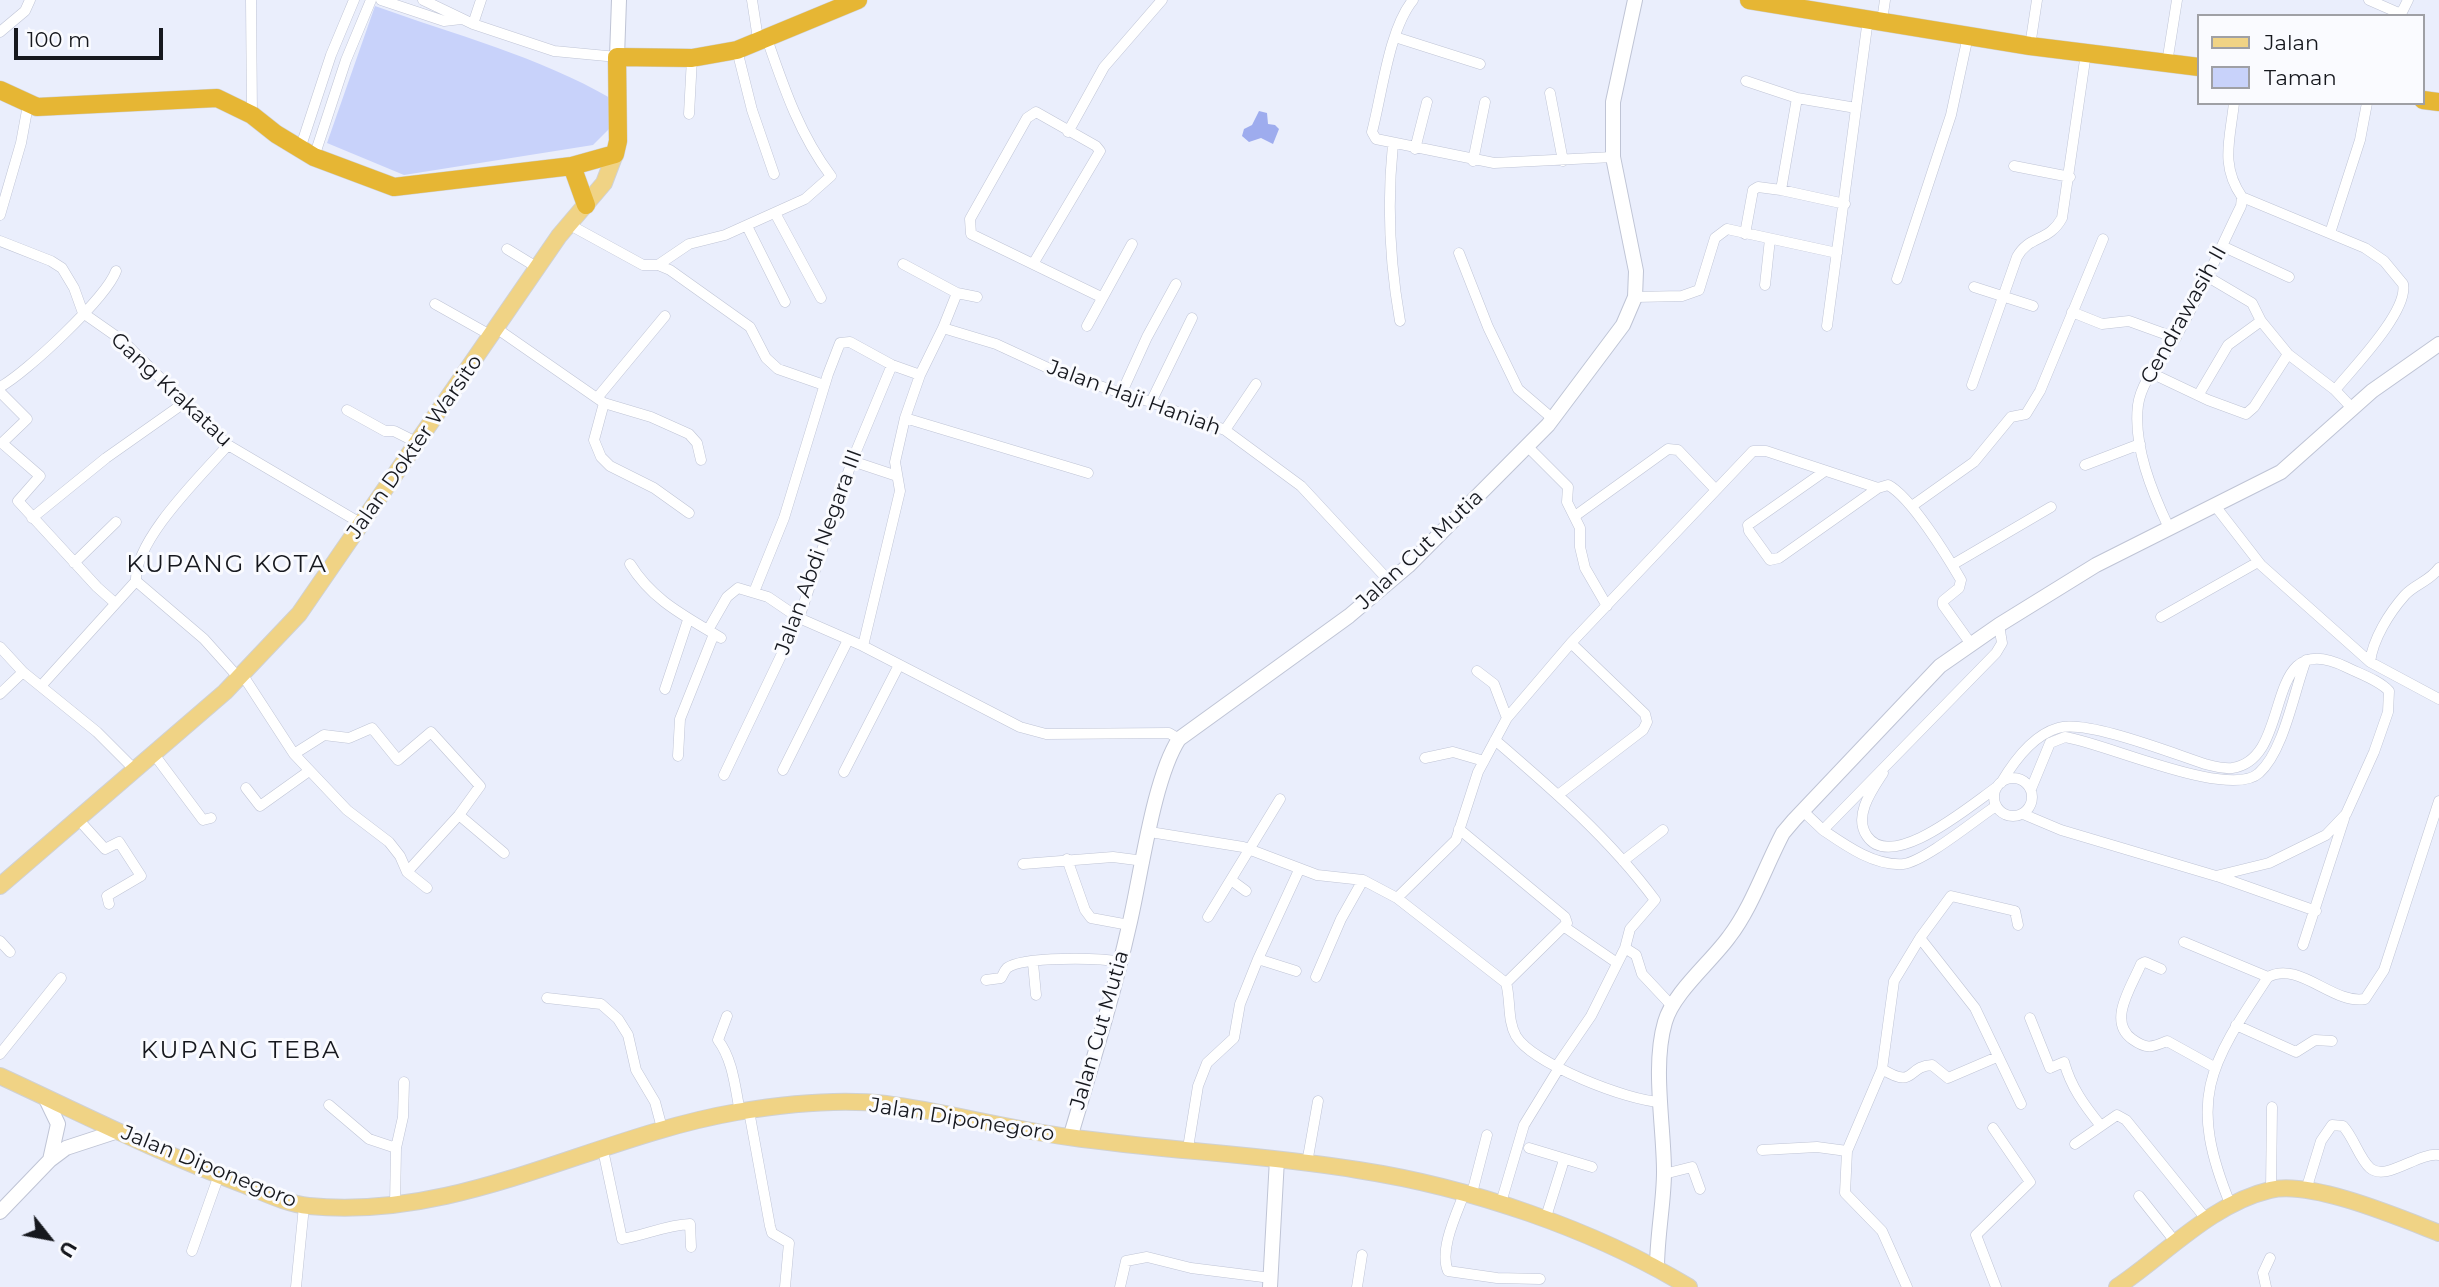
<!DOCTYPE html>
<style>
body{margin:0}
#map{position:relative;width:2439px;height:1287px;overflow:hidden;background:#eaeefc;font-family:Montserrat,sans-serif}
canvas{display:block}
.legend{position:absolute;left:2197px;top:14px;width:228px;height:91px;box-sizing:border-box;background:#fafbff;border:2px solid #9fa0a5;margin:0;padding:9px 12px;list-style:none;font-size:21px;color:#16181e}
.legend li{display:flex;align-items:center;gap:14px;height:35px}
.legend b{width:35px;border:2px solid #9fa0a5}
.north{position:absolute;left:14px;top:1203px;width:70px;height:70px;-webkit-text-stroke:5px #fafbff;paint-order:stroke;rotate:121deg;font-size:19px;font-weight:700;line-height:28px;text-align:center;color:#16181e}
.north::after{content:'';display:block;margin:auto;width:24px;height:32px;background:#16181e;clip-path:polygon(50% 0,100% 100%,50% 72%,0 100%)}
.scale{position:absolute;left:14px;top:28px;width:149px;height:32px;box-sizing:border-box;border:4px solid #16181e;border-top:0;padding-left:9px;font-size:21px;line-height:24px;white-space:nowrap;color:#16181e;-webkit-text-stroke:5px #fafbff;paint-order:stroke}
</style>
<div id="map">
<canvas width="2439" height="1287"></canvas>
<ul class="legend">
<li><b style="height:9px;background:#f0d385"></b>Jalan</li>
<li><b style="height:19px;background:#c8d2fa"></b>Taman</li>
</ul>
<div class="north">U</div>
<div class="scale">100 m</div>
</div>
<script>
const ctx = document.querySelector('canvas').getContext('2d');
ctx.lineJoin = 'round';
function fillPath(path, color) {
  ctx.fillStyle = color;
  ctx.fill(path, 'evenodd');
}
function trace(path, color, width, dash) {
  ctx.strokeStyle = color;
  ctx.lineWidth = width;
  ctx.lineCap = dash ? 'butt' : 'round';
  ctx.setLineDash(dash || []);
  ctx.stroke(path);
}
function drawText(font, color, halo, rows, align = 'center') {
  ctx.font = font + ' Montserrat,sans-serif';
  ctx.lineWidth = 6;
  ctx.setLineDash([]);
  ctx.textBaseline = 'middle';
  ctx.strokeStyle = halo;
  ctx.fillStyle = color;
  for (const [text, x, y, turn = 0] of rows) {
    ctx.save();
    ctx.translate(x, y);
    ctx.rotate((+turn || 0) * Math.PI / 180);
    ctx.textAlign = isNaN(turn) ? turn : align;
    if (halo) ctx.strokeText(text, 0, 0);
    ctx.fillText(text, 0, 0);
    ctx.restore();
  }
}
const green = new Path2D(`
 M375,6C455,35 538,56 612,99L610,128L593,145L404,175L327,143Z`);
const water = new Path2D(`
 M1259,111L1267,113L1268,124L1275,125L1279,129L1273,144L1261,138L1249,142L1242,136L1244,129L1252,125Z`);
const street = new Path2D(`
 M251,0L252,115
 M381,0L444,21L461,19
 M423,0L473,24L554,51L617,57
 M752,0L758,39
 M1413,0C1389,29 1382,94 1372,132L1376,139L1494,163L1613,157
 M2369,0L2401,14
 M2400,16L2408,0
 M1882,21L1885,0
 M473,24L481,0
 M0,32L25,11L30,0
 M1395,37L1480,64
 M2030,46L2037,0
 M737,50L752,110L774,174
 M2167,63L2177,0
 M1746,81L1797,98L1856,108
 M1550,93L1563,161
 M1797,98L1781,190L1845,204
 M689,114L692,58
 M1068,132L1104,67L1162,0
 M1393,144C1387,202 1390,264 1400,321
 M300,149L331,55L354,0
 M1415,149L1427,102
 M314,157L346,60L371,0
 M1473,161L1485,102
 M2014,166L2070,177
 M2242,197L2365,248L2384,261L2403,284C2409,311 2352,369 2335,390
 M775,213L821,298
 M0,215L21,143L28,105
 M570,225L643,265H658L670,270L750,327L766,358L778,369L824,385
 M747,226L785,302
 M2330,233L2360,140L2367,103
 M1745,234L1753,190L1758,187L1781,190
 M0,241L51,261L62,268L74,288L83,313L123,341L228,445L362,524
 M2222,246L2289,277
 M507,249L538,268
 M1459,253L1488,327L1518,389L1553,419
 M903,264L957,293L977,297
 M1033,264L1100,151L1096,146L1036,112L1027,118L970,219L971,234L1101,297
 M658,265L689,244L725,235L805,199L831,176C799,134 783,85 766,36
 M2208,277L2252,303L2261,321L2288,354L2335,390L2352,408
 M1897,279L1951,115L1968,36
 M1765,285L1770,239
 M1974,287L2033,306
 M1635,297L1682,296L1699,290L1715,238L1727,229L1837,253
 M435,304L492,336
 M2072,312L2102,324L2129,321L2176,338
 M1087,326L1132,244
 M1827,326L1868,19
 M496,328L604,403L651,417L689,434L697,443L701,460
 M943,328L957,293
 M2151,373L2208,400L2246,414L2254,407L2288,354
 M1972,385L2017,257C2029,235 2049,242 2062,218L2086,53
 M0,387C26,373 106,298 116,271
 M0,392L27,419L2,443L40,476L18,501L97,587L115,603
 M1122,392L1147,337L1176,284
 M2199,394L2228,345L2261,321
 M597,398L665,316
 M1151,402L1192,318
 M604,403L594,440L601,457L610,466L654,488L689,513
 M347,410L385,431H394L418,443
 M905,418L1088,473
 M1225,430L1256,384
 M228,445C201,476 134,540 136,581L204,639L238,677
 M1527,446L1568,487L1567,502L1580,528V547L1585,568L1607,606
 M852,461L897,476
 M2085,465L2140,444
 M1825,471L1748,525L1749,531L1770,560L1779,558L1878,488
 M1912,506L1974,462L2011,417L2026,414L2040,391L2103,239
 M2216,507L2261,565L2370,662L2439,699
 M1575,516L1668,449L1678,450L1716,490
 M32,518L106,458L184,403
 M2169,528C2152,492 2133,446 2138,405C2142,378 2164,358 2177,335C2201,293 2220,249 2241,206L2242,197C2220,165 2230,140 2234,103
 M74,563L116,522
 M630,564C653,601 685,616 721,638
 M1952,565L2051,507
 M754,592L784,518L828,374L840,343L850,342L892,365L920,375
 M2161,617L2258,562
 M708,630L727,597L738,588L768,597L799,618L863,646
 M0,647L23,672L97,732L134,769
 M2370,662C2373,639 2389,613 2405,595C2415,584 2430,581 2439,568
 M1477,671L1494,684L1507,718
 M242,674L294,754L347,810L389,842L400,856L407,872L427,888
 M41,686L136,581
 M665,689L688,620
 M0,694L23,672
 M1179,739L1169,733L1046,734L1020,727L863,646L900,491L895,462L905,418L920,375L943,328L996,344L1061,374L1151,402L1225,430L1301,486L1390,582
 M1495,740C1552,789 1610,839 1655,900L1630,929L1625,948
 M153,753L203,820L211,818
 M294,754L324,735L349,738L372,728L398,760L431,732L480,786L459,815L407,872
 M678,756L680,719L714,634
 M1425,758L1453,752L1484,761
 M783,770L848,640
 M844,772L899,665
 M1883,773C1872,790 1853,816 1867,836C1892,873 1972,804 1997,787
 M724,775L799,618L852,461L892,365
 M1994 797a19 19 0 1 1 38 0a19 19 0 1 1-38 0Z
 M2001,783C2014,761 2033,735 2058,728C2086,719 2174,754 2205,764C2213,766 2223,769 2232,768C2296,759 2259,624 2346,667C2360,674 2379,680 2389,691L2388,712L2374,752L2346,814L2326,835L2269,863L2216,876L2061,830L2023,814
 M246,788L260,806L309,771
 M2031,789L2050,743L2065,737C2105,743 2230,800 2259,773C2284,751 2294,691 2306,660
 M1558,795L1643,730L1647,722L1645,714L1571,643
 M1996,806C1976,819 1924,862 1903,864C1874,866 1845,845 1823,830L1996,653L2002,643L1999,625
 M1803,811L1823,830
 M459,815L504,853
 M77,818L105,849L119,842L141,876L107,896L109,904
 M1459,829L1565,917L1567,923L1506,983
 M1150,832L1243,847L1317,875L1363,880L1397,898L1506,983C1511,1000 1507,1020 1516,1036C1533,1064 1628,1101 1661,1102
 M1067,859L1085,910L1091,918L1129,925
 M1623,861L1663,830
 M1023,864L1113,857L1144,861
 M2217,876L2316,911
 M1231,880L1246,891
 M1397,898L1456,840L1478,772L1507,718L1571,643L1753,451H1766L1878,488L1888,485C1911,497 1947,556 1961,580L1959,588L1943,601V605L1971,644
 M1208,917L1280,799
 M1566,928L1617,963
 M1920,938L1975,1008L2021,1104
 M0,941L10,952
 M2184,942L2268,977
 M2303,945L2344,819
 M1258,959L1296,971
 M1033,963L1036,995
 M2161,969L2145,962L2141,964C2132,986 2107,1021 2132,1039C2146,1049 2151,1048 2167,1041L2214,1067
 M1316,977L1341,919L1363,880
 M986,980L1001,978C1003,975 1004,971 1007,968C1023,956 1100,958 1120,962
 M547,998L601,1004L618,1019L628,1035L636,1070L655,1102L662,1128
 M727,1016L718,1040C733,1060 735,1087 740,1112
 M2030,1018L2050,1068L2064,1062C2071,1087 2084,1105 2101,1126
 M2236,1025L2296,1052L2315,1040L2332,1041
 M0,1054L61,978
 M1556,1067L1591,1016L1625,948L1636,955L1642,974L1672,1006
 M1882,1069C1916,1090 1906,1066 1932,1065L1948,1078L1997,1057
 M329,1105L369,1139L396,1148L395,1205
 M749,1111L770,1226L772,1233L789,1243L785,1287
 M1993,1128L2030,1182L1976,1235L1996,1287
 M2075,1144L2117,1115L2126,1120L2207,1220
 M396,1148L403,1117L404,1082
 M1188,1148L1198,1086L1207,1063L1234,1038L1240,1004L1258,959L1299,870
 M1529,1148L1592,1167
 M603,1150L622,1239C646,1235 666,1225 690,1224L691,1247
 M1762,1150L1817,1147L1847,1151
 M1307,1163L1318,1101
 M1664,1174L1692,1167L1700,1189
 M2271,1190L2272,1107
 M2306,1190L2321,1141L2332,1125L2343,1126C2354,1138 2359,1158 2370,1168C2386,1182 2418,1152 2439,1155
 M1464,1194C1456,1215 1439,1250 1448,1271L1497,1278L1540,1279
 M2139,1196L2177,1244
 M1471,1197L1487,1135
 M1500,1206L1524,1125L1559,1068
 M2231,1206C2187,1099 2208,1067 2268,977C2299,960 2333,1005 2365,999L2384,970L2439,801
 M1545,1220L1564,1160
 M192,1251L219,1175
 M296,1287L304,1206
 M1120,1287L1126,1261L1147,1257L1191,1268L1271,1278
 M1357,1287L1362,1255
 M1907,1287L1882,1231L1845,1193L1847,1151L1882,1069L1894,981L1920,938L1951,896L2015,911L2018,925
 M2266,1287L2263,1273L2270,1258`);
const secondary = new Path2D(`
 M617,57L619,0
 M45,1097L58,1124L50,1160
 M1070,1138C1091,1067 1113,997 1129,926C1141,876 1153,779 1179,739L1349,616L1408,566L1548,425L1623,325L1635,297L1636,271L1613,157V102L1635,0
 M0,1212L50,1160L66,1148L118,1131
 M1657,1268C1657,1235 1664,1202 1664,1172C1664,1126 1652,1066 1665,1022C1673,993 1711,962 1729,937C1752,907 1765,867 1783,833L1794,820L1940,666L1999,625L2096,565L2281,472L2372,391L2439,344
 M1270,1287L1277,1159`);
const primary = new Path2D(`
 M0,886L225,692L299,614L559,236L604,183L615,154
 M0,1076C80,1113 159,1153 242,1184C263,1192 286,1204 309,1206C460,1221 592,1137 737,1112C785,1104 837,1098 886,1104C947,1112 1007,1129 1069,1137C1165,1151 1262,1154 1358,1170C1469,1187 1593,1229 1689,1287
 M2117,1287C2165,1255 2211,1204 2270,1190C2311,1180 2398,1217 2439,1233`);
const highway = new Path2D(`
 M1749,0L2030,46L2199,67
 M0,90L37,107L217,98L252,115L276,134L314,157L394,187L572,166L615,154L618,141L617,57L692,58L737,50L858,0
 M2423,100L2439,102
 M572,166L586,205`);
const streetNames = [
 ["Cendrawasih II",2184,315,-61],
 ["Gang Krakatau",171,390,43],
 ["Jalan Haji Haniah",1134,398,20],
 ["Jalan Dokter Warsito",415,447,-55],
 ["Jalan Cut Mutia",1420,550,-43],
 ["Jalan Abdi Negara III",819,552,-70],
 ["Jalan Cut Mutia",1100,1030,-74],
 ["Jalan Diponegoro",962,1120,9],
 ["Jalan Diponegoro",209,1167,22]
];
const quarterNames = [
 ["KUPANG KOTA",227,565],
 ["KUPANG TEBA",241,1051]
];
fillPath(green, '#c8d2fa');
fillPath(water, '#9eacee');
trace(street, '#bfc4d5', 11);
trace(secondary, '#bfc4d5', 16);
trace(primary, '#d0d1d2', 18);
trace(highway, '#d0d1d2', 19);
trace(street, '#fff', 10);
trace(secondary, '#fff', 14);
trace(primary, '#f0d385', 16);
trace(highway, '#e6b634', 18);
drawText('21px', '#16181e', '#fafbff', streetNames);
ctx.letterSpacing = '2px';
drawText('24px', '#16181e', '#fafbff', quarterNames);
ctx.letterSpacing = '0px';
</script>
